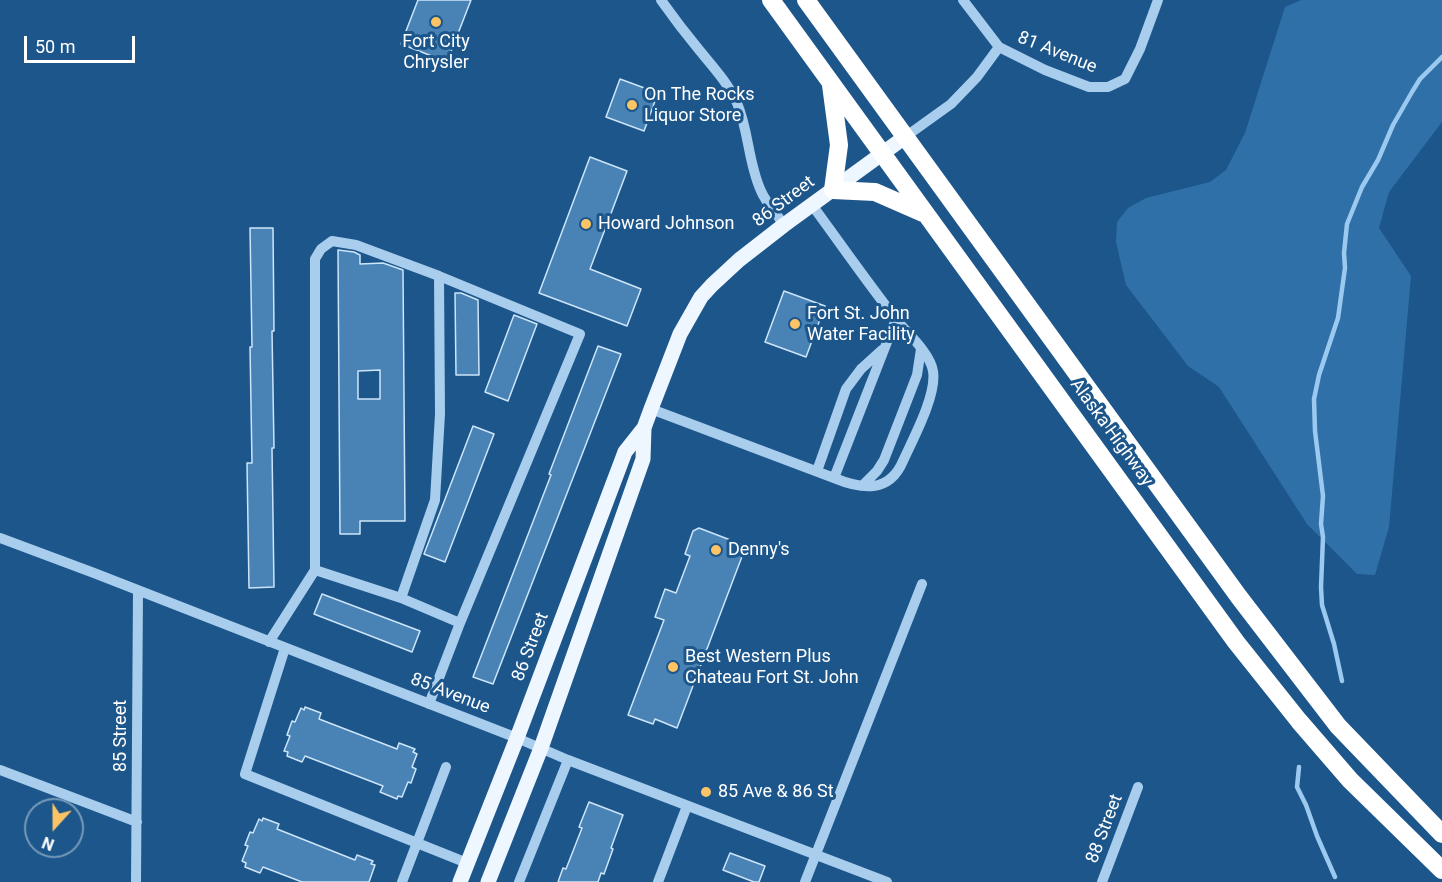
<!DOCTYPE html>
<style>
body{margin:0}
#map{position:relative;width:1442px;height:882px;overflow:hidden;background:#1c568b;font-family:Roboto,sans-serif}
canvas{display:block}
.north{position:absolute;left:24px;top:798px;width:60px;height:60px;box-sizing:border-box;background:#1c568b;border:2px solid #779ab9;border-radius:50%;rotate:201deg;font-size:16px;font-weight:700;line-height:24px;text-align:center;color:#fff}
.north::after{content:'';display:block;margin:auto;width:21px;height:27px;background:#fdc466;clip-path:polygon(50% 0,100% 100%,50% 72%,0 100%)}
.scale{position:absolute;left:24px;top:36px;width:111px;height:27px;box-sizing:border-box;border:3px solid #fff;border-top:0;padding-left:8px;font-size:18px;line-height:21px;white-space:nowrap;color:#fff;-webkit-text-stroke:4px #1c568b;paint-order:stroke}
</style>
<div id="map">
<canvas width="1442" height="882"></canvas>
<div class="north">N</div>
<div class="scale">50 m</div>
</div>
<script>
const ctx = document.querySelector('canvas').getContext('2d');
ctx.lineJoin = 'round';
function fillPath(path, color) {
  ctx.fillStyle = color;
  ctx.fill(path, 'evenodd');
}
function trace(path, color, width, dash) {
  ctx.strokeStyle = color;
  ctx.lineWidth = width;
  ctx.lineCap = dash ? 'butt' : 'round';
  ctx.setLineDash(dash || []);
  ctx.stroke(path);
}
function drawText(font, color, halo, rows, align = 'center') {
  ctx.font = font + ' Roboto,sans-serif';
  ctx.lineWidth = 6;
  ctx.setLineDash([]);
  ctx.textBaseline = 'middle';
  ctx.strokeStyle = halo;
  ctx.fillStyle = color;
  for (const [text, x, y, turn = 0] of rows) {
    ctx.save();
    ctx.translate(x, y);
    ctx.rotate((+turn || 0) * Math.PI / 180);
    ctx.textAlign = isNaN(turn) ? turn : align;
    if (halo) ctx.strokeText(text, 0, 0);
    ctx.fillText(text, 0, 0);
    ctx.restore();
  }
}
const green = new Path2D(`
 M1301,0H1442V122L1389,192L1379,228L1411,276L1389,527L1375,575L1357,574L1307,524L1219,387L1188,366L1126,285L1116,242L1117,222L1128,208L1146,198L1210,182L1226,170L1245,133L1285,7Z`);
const stream = new Path2D(`
 M1342,681L1334,644L1322,605L1321,587L1323,537L1321,524L1323,496L1315,431L1314,399L1319,375L1338,318L1345,268L1344,253L1347,224L1362,187L1378,160L1393,125L1412,92L1420,79L1442,57
 M1299,767L1297,787L1306,805L1317,836L1335,877`);
const building = new Path2D(`
 M418,0H471L447,62L401,44Z
 M620,79L658,93L644,131L606,117Z
 M590,157L627,171L590,269L641,289L627,326L539,293Z
 M250,228H273L274,331H272L274,448H272L274,587L249,588L247,463H252L250,347H252Z
 M338,250L354,252L360,255V264L383,263L403,270L405,521H360V534H340ZM380,370V399H358V371Z
 M784,291L825,306L806,357L765,342Z
 M455,293H461L478,300L479,375H456Z
 M514,315L537,324L508,401L485,392Z
 M598,346L621,354L493,684L473,677L551,475L549,474Z
 M473,426L494,434L445,562L424,554Z
 M699,528L746,546L677,728L655,719L653,724L628,715L664,620L655,617L665,589L676,593L690,556L685,554L693,531Z
 M322,594L420,631L412,652L314,614Z
 M305,707L321,713L319,719L397,749L399,743L415,749L413,752L417,754L412,767L416,769L411,783L408,782L402,797L398,796L397,799L380,792L383,786L305,756L302,762L287,756L288,752L284,751L290,736L287,735L292,721L295,722L301,708L304,710Z
 M589,802L623,815L611,848L613,849L604,874L601,873L598,882H558L563,868L566,869L582,828L579,827Z
 M263,818L279,824L277,829L355,860L357,855L373,861L371,864L375,865L369,882H302L263,867L260,873L245,867L246,863L242,861L248,846L245,845L250,832L253,833L259,819L262,821Z
 M730,853L765,866L759,882H754L723,870Z`);
const minor = new Path2D(`
 M661,0C673,17 686,34 700,51C713,67 728,83 737,103C749,131 748,163 761,191C766,203 777,214 784,225
 M963,0L999,47L1045,70L1089,87H1108L1125,79L1140,49L1158,0
 M905,137L951,104L977,77L999,47
 M812,205C840,243 867,282 896,319C908,334 930,353 933,371C937,395 913,439 903,461C889,494 861,489 834,478
 M651,409L834,478L896,319
 M817,471L846,389L861,369L882,350
 M862,486L877,471L884,460L917,375L921,349
 M0,538L94,573L517,738L568,760L887,882
 M401,598L435,500L440,414L439,276
 M269,642L315,570
 M285,648L245,774L467,863
 M429,704L460,623L580,334L439,276L356,245L332,241L321,249L315,259V570L401,598L460,623
 M0,770L137,822
 M136,882L138,591
 M402,882L446,767
 M519,882L568,760
 M658,882L687,806
 M805,882L922,584
 M1102,882L1138,787`);
const major = new Path2D(`
 M460,882L517,738L625,452L644,428
 M488,882L541,748L643,459L644,428L651,409L680,334L701,297L712,285L739,260L784,225L905,137`);
const highway = new Path2D(`
 M771,0L1236,642L1299,721L1350,780L1442,870
 M806,0L1239,597L1338,726L1442,834
 M831,85L839,145L833,190L875,192L923,213`);
const markers = [
 [436,22,6,"#fdc466"],
 [632,105,6,"#fdc466"],
 [586,224,6,"#fdc466"],
 [795,324,6,"#fdc466"],
 [716,550,6,"#fdc466"],
 [673,667,6,"#fdc466"],
 [706,792,6,"#fdc466"]
];
const poiNames = [
 ["Fort City",436,42,"center"],
 ["Chrysler",436,63,"center"],
 ["On The Rocks",644,95],
 ["Liquor Store",644,116],
 ["Howard Johnson",598,224],
 ["Fort St. John",807,314],
 ["Water Facility",807,335],
 ["Denny's",728,550],
 ["Best Western Plus",685,657],
 ["Chateau Fort St. John",685,678],
 ["85 Ave & 86 St",718,792]
];
const streetNames = [
 ["81 Avenue",1057,53,22],
 ["86 Street",784,202,-37],
 ["Alaska Highway",1111,433,54],
 ["86 Street",531,647,-69],
 ["85 Avenue",450,694,21],
 ["85 Street",121,736,-90],
 ["88 Street",1105,829,-69]
];
fillPath(green, '#2f70a9');
trace(stream, '#9bc9ef', 4.5);
fillPath(building, '#4982b5');
trace(building, '#cde5f9', 1.5);
trace(minor, '#a8cded', 10);
trace(major, '#eef6ff', 15);
trace(highway, '#fff', 18);
for (const [x, y, r, color] of markers) {
  const dot = new Path2D();
  dot.arc(x, y, r, 0, 2 * Math.PI);
  ctx.fillStyle = color;
  ctx.fill(dot);
  trace(dot, '#1c568b', 2);
}
drawText('18px', '#fff', '#1c568b', poiNames, 'left');
drawText('18px', '#fff', '#1c568b', streetNames);
</script>
